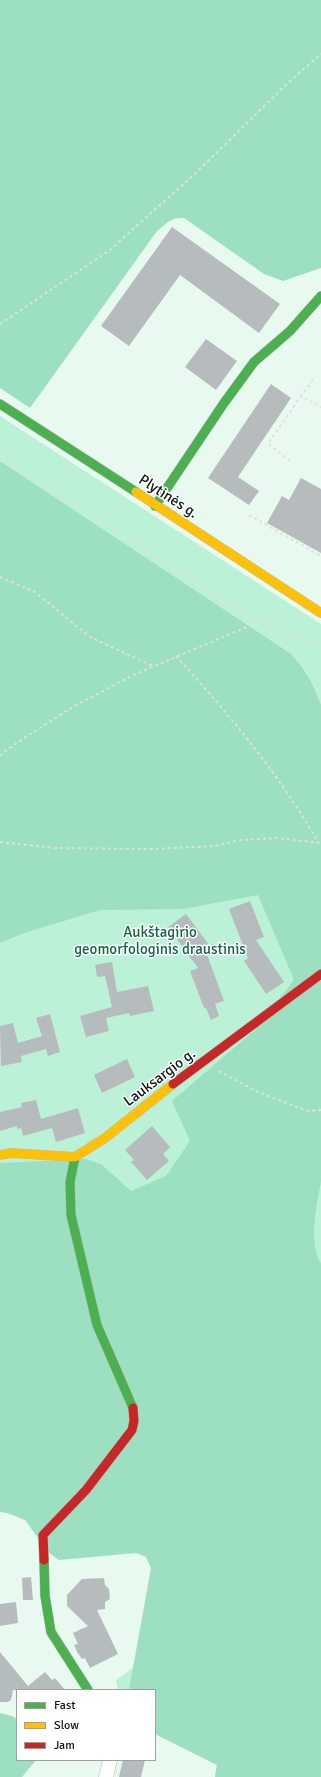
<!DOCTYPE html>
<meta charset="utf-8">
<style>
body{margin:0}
#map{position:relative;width:321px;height:1777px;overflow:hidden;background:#e8f9f0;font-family:Signika,sans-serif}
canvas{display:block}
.legend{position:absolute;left:16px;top:1689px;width:140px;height:72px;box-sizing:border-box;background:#fff;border:1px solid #9da2a0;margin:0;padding:5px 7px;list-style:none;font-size:12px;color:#0a1711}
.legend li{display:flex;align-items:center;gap:8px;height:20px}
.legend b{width:20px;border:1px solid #9da2a0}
</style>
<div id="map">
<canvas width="321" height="1777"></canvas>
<ul class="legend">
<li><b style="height:5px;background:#4caf50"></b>Fast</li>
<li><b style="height:5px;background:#ffc107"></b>Slow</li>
<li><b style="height:5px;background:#c62828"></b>Jam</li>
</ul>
</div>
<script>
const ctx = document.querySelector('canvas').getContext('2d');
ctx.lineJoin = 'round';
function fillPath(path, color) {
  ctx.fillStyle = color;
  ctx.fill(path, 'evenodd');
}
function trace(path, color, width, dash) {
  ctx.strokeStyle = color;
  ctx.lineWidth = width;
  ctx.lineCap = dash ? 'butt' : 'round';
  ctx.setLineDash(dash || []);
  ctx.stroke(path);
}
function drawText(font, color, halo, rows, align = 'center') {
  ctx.font = font + ' Signika,sans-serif';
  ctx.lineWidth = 3;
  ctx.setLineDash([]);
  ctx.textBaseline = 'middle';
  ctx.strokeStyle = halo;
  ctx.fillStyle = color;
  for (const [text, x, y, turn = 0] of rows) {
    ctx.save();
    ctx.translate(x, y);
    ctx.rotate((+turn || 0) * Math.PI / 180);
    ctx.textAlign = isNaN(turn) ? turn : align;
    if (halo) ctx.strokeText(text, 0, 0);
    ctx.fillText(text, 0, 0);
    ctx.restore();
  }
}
const green = new Path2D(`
 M0,416L321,624V1777H215L217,1765L155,1734V1690H118L116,1680L165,1645L157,1548L64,1534L0,1505Z`);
const forest = new Path2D(`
 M0,0H321V268L283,281L264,274L184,218C172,217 166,223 157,231L30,408L0,388Z
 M0,461L291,654C306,670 313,684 321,705V1182C317,1203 308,1244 321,1263V1777H215L217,1765L155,1734V1690H129L151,1568L146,1557L136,1553L59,1560L49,1553L25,1520L7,1513L0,1512V1163L85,1159L101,1164L131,1191L166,1176L190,1141L172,1101L255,1030L294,980L258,895L183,909L100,910L24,933L0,943Z
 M0,1713L12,1716L17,1719V1760H36L22,1777H0Z`);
const building = new Path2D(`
 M172,227L280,304L259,333L180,275L129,346L101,326Z
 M206,339L237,361L216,390L185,367Z
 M271,384L291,398L238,477L259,491L249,505L208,478Z
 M301,478L321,489V553L267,523L282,496L289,500Z
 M250,901L264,937L256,940L284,982L266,994L244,961L248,958L229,909Z
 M186,914L210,946L205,949L224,1001L215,1004L219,1016L211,1020L206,1008H204L190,971L198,968L168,927Z
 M112,962L117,992L148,986L154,1011L130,1016L129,1013L106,1018L109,1031L86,1037L80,1016L112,1007L105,976L97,977L95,965Z
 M50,1014L60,1052L48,1056L46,1049L21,1056L22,1062L1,1066L0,1026L13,1023L18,1043L42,1036L36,1018Z
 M127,1059L135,1077L102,1093L94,1075Z
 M36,1100L41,1119L78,1108L85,1133L56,1142L52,1128L23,1136L21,1128L17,1129V1126L0,1131V1112L22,1107L21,1103Z
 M152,1126L170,1147L163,1154L169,1161L147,1180L131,1162L134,1160L125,1150Z
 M31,1577L33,1600H23L22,1578Z
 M104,1578L105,1585L109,1589L110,1599L105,1602V1609L97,1610L118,1654L90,1668L85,1658L82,1659L77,1652L74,1645L78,1644L73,1633L88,1626L67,1606V1595L82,1579Z
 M16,1602L18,1623L0,1626V1604Z
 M0,1652L28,1686L45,1672L52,1680L55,1678L65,1690H13L11,1700L8,1702H0Z
 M123,1760H145L141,1777H119Z`);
const path = new Path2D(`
 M0,324L110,250L199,170L292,79L321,54
 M313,380L301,396L321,407
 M0,460L67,500L258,623L288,638L321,644
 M290,461L268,444L301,396
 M249,515L321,556
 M0,577L35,592L90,637L153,666
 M176,656C229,714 279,774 318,842
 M0,756L9,748L71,708L131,676L287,610
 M0,842L56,848L152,849L215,846L240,840L278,838L321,843
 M219,1071L256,1091L307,1111L321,1110`);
const street = new Path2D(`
 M106,1777L110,1760`);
const fast = new Path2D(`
 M0,404L136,492
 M155,506L224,403L254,362L290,331L321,296
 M75,1157L70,1182L71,1215L97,1325L133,1408
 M44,1560L45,1596L51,1632L88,1690`);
const slow = new Path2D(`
 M136,492L321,613
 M0,1155L11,1153L75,1157L105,1138L173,1084`);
const jam = new Path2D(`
 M173,1084L321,974
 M44,1560L43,1535L86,1490L132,1430L134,1421L133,1408`);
const streetNames = [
 ["Plytinės g.",168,497,33],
 ["Lauksargio g.",160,1078,-37]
];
const parkNames = [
 ["Aukštagirio",160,933],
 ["geomorfologinis draustinis",160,950]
];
fillPath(green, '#bbf2d7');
fillPath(forest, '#9cdfc1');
fillPath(building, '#b6bcbe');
trace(street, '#b2c0b8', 15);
trace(fast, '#b2c0b8', 10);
trace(slow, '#b2c0b8', 10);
trace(jam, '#b2c0b8', 10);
trace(path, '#dce1de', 2, [3, 3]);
trace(street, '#fcfefd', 14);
trace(fast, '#4caf50', 9);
trace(slow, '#ffc107', 9);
trace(jam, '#c62828', 9);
drawText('15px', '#0a1711', '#fff', streetNames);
drawText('15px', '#126546', '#fff', parkNames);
</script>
